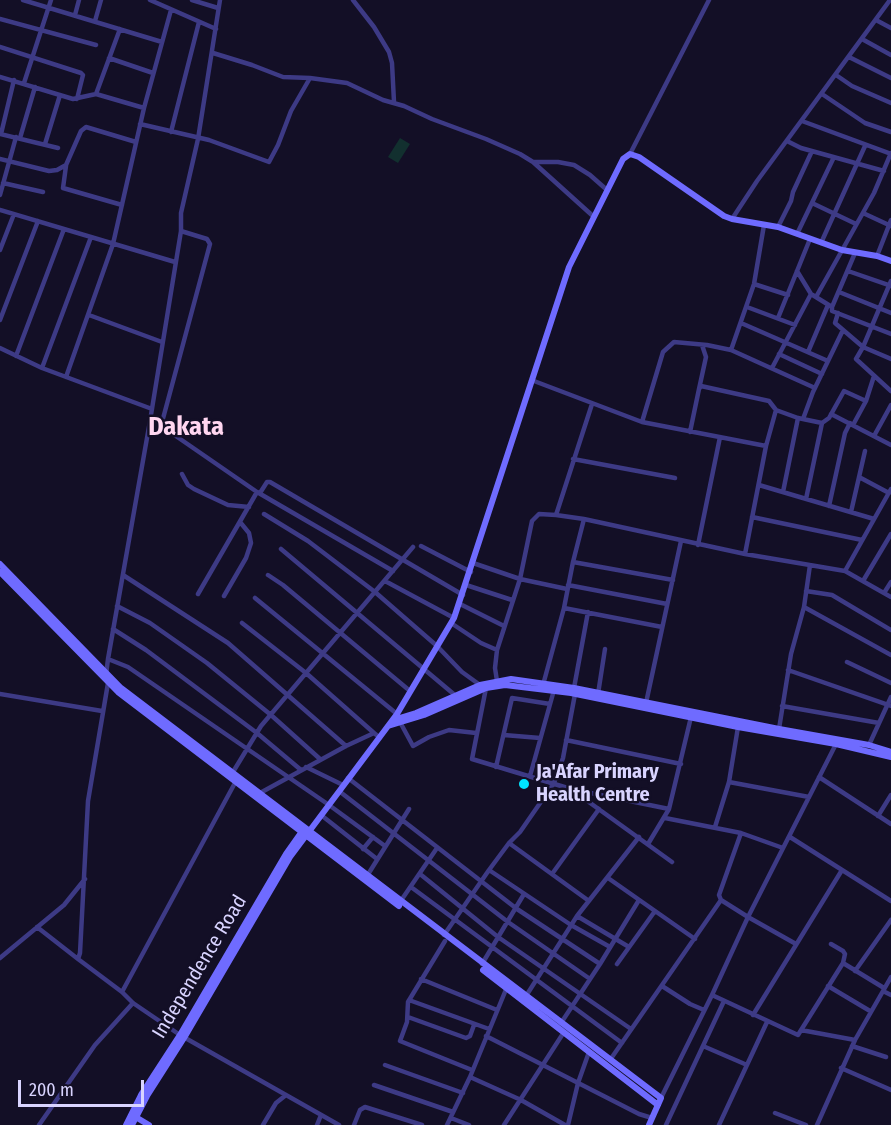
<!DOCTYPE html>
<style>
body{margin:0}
#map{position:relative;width:891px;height:1125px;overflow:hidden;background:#130f26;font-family:"Fira Sans Condensed",sans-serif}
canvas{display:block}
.scale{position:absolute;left:18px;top:1080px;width:126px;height:27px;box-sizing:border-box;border:3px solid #d9d4ff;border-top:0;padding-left:8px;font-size:18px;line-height:21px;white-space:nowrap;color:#d9d4ff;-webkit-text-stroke:4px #130f26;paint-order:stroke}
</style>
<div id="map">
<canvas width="891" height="1125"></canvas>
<div class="scale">200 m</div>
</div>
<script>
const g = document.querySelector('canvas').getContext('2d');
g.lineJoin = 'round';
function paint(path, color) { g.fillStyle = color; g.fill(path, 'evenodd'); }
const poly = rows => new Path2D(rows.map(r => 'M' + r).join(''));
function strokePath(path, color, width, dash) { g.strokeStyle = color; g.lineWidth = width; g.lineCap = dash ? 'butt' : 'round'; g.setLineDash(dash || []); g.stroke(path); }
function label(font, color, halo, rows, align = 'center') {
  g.font = font + ' "Fira Sans Condensed",sans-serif'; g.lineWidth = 5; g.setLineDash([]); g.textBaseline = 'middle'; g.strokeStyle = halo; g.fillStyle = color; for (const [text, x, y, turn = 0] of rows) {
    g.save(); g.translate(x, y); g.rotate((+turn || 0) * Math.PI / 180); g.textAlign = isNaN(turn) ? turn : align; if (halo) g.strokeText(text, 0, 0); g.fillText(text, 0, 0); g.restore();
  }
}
paint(poly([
 [400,138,410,144,398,163,388,157]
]), '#12302f');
strokePath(poly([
 [23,0,162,42],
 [150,0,216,29],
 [192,0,218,8],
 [220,0,198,139,181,213,181,231,150,421,108,659,106,675,108,683,88,801,80,953,78,959,122,992,133,1003,180,1035,339,1125],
 [353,0,374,27,389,52,392,63,394,102],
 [75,15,79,0],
 [0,19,96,45],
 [876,20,891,28],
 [95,21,101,0],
 [862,39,891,55],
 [0,47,81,73,83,75,77,99],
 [213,53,252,65,283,77,310,78,347,83,383,100,404,106,432,119,486,139,520,154,533,162,594,217],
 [849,57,891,78],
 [109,58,153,73],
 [836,75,852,86,891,103],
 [0,77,73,99,96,94,144,108],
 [24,83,51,0],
 [96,94,120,29],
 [822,94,865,123,891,132],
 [802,121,891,154],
 [140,124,209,140,269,162,278,145,291,111,310,78],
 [171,132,199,22],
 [0,134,58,148],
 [1,134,14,80],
 [20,138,35,87],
 [787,141,801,148,884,171],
 [45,144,60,95],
 [630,154,709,0],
 [0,159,49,171,57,170,66,165,81,131,86,127,136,142],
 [533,162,558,162,574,165,590,175,607,190],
 [66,166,63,188,122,205],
 [3,183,43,192],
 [0,195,16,137],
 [812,203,856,224],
 [0,210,175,262],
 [863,213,891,226],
 [732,219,757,181,890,0],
 [778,227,791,201,793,192,812,151],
 [797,234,834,157],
 [821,243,865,146],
 [0,250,14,214],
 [877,256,891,220],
 [797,271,811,294,832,307,832,311,891,334],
 [848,271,891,286],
 [891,281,863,347,856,359,891,391],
 [754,284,788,295],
 [839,292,891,313],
 [816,297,874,193,891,153],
 [747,307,795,325],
 [832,307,855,253],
 [838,313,835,323,863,347,891,359],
 [89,315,162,342],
 [778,318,810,239],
 [0,320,38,221],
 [741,323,828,361],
 [0,348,42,368,152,409],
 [731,350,754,284,764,225],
 [808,352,828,305],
 [779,354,822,374],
 [16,356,64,229],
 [42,368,91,237],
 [772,368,811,294],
 [66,377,113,244,144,108,171,10],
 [534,381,642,422,663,352,674,342,707,345,731,350,815,388],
 [699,389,706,357,702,345],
 [592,404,556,515,584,519,745,554,845,571,891,597],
 [831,414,891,445],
 [803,419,813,392,843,330],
 [150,421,157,423,257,492,393,571],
 [642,422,766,446],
 [853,425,866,401,874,376],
 [161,426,210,244,207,239,181,231],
 [690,432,699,389,701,386,769,401,776,410,798,418,822,423,829,418,844,391,866,401],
 [874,436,891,405],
 [573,459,675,478],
 [182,474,188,485,194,489,228,505,249,507],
 [859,477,889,493],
 [759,485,874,519],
 [783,492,798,418],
 [260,493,267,482,270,482,463,595],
 [806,499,822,423],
 [829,506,845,433,850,423],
 [851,512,865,451],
 [264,514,308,541,375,592,437,646,462,672,480,685],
 [752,517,862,540],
 [698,545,720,437],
 [421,546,471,572],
 [281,549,456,696],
 [745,554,766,446,776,410],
 [573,562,673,580],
 [473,563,520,579,567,589],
 [845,571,891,489],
 [123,575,228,643,346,746],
 [268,575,283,585,410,691],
 [385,581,454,618],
 [863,581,891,534],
 [466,585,512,600],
 [568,585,667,604],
 [806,591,832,595,891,630],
 [884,593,891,582],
 [198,594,257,492],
 [224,596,246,558,251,543,249,533,240,522],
 [255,598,397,714],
 [460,604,504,626],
 [117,606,150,623,207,663,271,715,320,759],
 [804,607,891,655],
 [564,608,662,627],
 [242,623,306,673,374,733],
 [451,623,481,643,497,650],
 [113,629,146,650,257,733,301,770],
 [108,659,128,667,329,805,385,846],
 [847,662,891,683],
 [788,670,891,706],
 [497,681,495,668,497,650,520,579,532,521,539,514,556,515],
 [543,685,564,608,573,562,584,519],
 [486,688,472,759,571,789,669,809],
 [574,688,588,612],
 [0,694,102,711],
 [598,694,605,649],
 [646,703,681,541],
 [782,706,879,723],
 [400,722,413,746,429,737,449,730,476,733],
 [779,729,791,654,804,607,810,565],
 [504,735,540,738],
 [566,740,681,764],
 [869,745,891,697],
 [306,767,343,785],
 [496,767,512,698,550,704],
 [233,772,261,726,413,547],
 [530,776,554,690],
 [819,777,891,824],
 [348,778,517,909,600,964],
 [729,782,809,797],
 [339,791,508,922,590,979],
 [575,792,672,862],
 [260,793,346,746,374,733,379,737],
 [321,815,377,859],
 [878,816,891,795],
 [665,818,741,833,783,848],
 [715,827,729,782,738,727],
 [741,833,719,895,721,900,748,917,796,944],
 [790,837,891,901],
 [509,843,589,901],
 [648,844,669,809,691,717],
 [363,849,373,837],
 [489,870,571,925,610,947],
 [420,874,498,937,631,1029],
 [552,874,599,809],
 [367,876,409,809],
 [608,878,695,939],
 [411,887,622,1043],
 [400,902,437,848],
 [577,916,629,947],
 [37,927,78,959],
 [444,935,489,870,509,843,520,832,554,783,563,758,575,694],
 [445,941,408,1002,407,1022,400,1041,472,1070],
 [0,958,64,905,85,879],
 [843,963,884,988],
 [482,964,524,894],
 [617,964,655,911],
 [855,971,891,920],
 [421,979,497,1010],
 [662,986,690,1004,704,1010],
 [828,986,870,1011],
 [883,991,891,995],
 [122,992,236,781],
 [712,995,798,1035,843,963,845,954,843,951,831,944],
 [526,996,577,916,639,837],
 [409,1000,489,1029],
 [753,1015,842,870],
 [408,1017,466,1038,470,1036,474,1025],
 [561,1023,600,964,639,900],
 [801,1030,855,1040],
 [486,1036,639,1114,652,1118],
 [703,1046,747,1065],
 [852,1046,886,1057],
 [610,1060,721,900],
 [385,1065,463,1093],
 [841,1068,891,1090],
 [470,1077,521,1100,565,1125],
 [374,1085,453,1112],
 [661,1098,712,995,748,917,836,744],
 [775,1113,806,1125],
 [451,1118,469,1125],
 [39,1125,95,1045,133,1003],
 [263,1125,276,1103,286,1095],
 [317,1125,321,1115],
 [354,1125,360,1110,365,1107,422,1125],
 [447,1125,470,1077,507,987],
 [504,1125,564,1032],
 [568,1125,578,1083,589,1052],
 [666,1125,724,1001],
 [719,1125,767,1022],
 [817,1125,855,1040,891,977]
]), '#3d3a85', 4.5);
strokePath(poly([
 [0,564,121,688,661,1098,649,1125],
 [0,572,118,692,399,906],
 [393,720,416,713,480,685,511,679,574,688,779,729,869,745,891,752],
 [388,726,424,715,486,688,505,685,571,693,738,727,836,744,891,757],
 [483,970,658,1105],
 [134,1116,149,1125],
 [126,1125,141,1095,180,1035,286,854,303,830],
 [132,1125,147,1096,184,1038,290,857,397,714,454,618,569,267,623,159,630,154,639,157,724,216,732,219,778,227,842,250,877,256,891,261]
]), '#6f6bff', 6);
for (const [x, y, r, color] of [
 [524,784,6,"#00e5ff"]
]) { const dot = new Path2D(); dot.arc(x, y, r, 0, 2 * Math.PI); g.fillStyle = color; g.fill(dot); strokePath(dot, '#130f26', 2); }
label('bold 20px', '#d9d4ff', '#130f26', [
 ["Ja'Afar Primary",536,772],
 ["Health Centre",536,795]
], 'left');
label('20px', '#d9d4ff', '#130f26', [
 ["Independence Road",200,967,-59]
]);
label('bold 26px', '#ffd6f0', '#130f26', [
 ["Dakata",186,428]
]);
</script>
